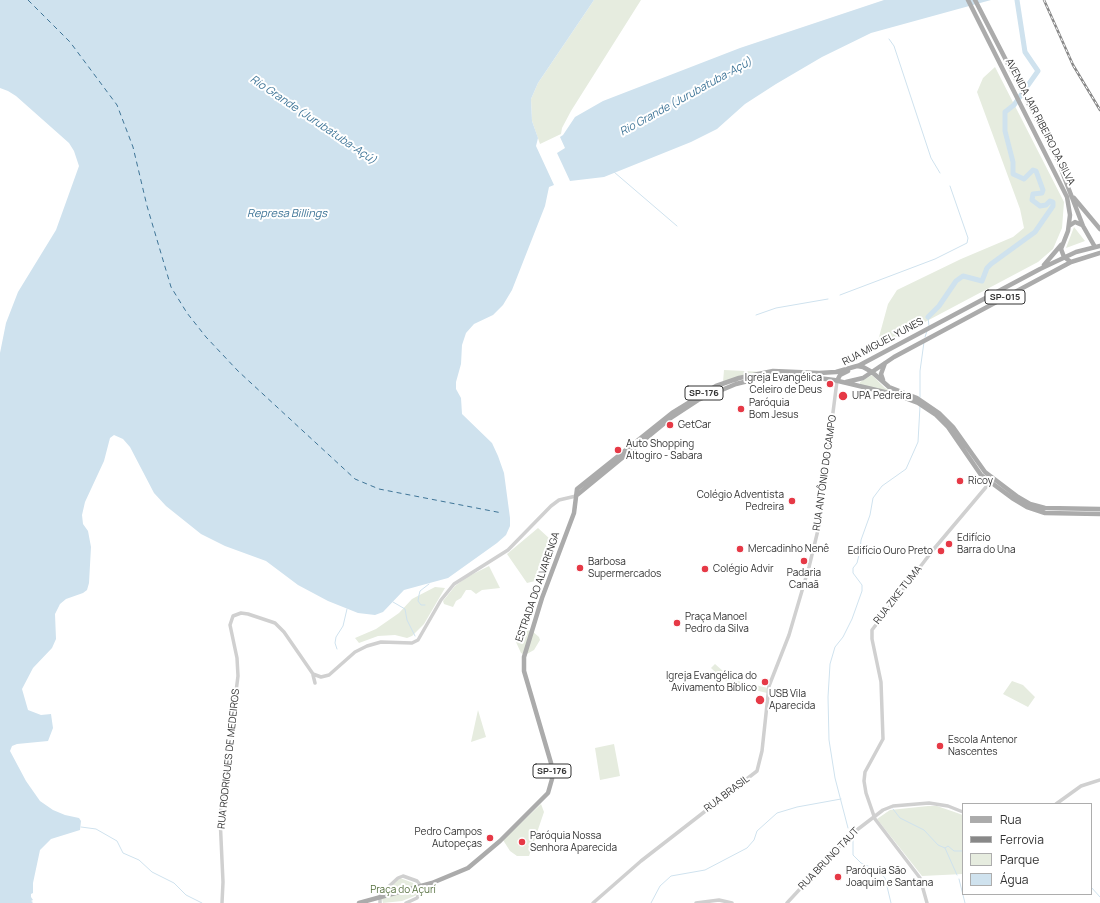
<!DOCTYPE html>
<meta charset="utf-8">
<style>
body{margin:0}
#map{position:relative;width:1100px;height:903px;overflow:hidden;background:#fff;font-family:Manrope,sans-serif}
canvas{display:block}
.legend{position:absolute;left:962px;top:803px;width:130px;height:92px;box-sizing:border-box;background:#fff;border:1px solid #adadad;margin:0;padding:5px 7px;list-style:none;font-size:12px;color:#333}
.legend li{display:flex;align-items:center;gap:8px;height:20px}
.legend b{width:20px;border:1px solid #adadad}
</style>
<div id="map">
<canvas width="1100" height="903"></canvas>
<ul class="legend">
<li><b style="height:5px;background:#ababab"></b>Rua</li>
<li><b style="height:5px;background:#888"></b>Ferrovia</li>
<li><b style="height:11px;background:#e6ecdf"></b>Parque</li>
<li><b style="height:11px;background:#cfe2ee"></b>Água</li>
</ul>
</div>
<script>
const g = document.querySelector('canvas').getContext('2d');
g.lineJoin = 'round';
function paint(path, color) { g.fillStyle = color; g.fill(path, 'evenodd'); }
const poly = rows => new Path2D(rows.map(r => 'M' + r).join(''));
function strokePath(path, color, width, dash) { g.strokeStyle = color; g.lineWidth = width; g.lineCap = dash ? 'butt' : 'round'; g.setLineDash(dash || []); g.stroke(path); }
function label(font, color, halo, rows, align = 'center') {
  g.font = font + ' Manrope,sans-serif'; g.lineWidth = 4; g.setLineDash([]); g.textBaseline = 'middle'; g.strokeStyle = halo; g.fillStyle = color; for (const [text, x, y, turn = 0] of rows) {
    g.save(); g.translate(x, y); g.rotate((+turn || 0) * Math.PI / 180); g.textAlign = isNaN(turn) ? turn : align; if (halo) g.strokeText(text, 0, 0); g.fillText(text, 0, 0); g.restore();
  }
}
paint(poly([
 [594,0,641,0,571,111,562,128,561,134,540,144,532,121,531,99,538,83],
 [995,67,1064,202,1062,228,1053,249,1038,262,876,348,888,304,897,290,961,259,1013,237,1024,228,1020,209,977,92,983,78],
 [1074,227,1085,241,1066,248],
 [724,370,766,372,723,382],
 [872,375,885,388,893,392,860,385,860,382],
 [538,528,550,539,538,569,539,580,527,583,507,554],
 [489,566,500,588,482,590,476,594,471,590,466,590,461,598,456,601,453,607,444,604,443,601,455,586,467,577],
 [435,587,445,588,424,624,412,636,407,638,395,635,378,636,359,643,355,638,376,629,399,613,412,599],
 [525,630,532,631,539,637,540,640,534,650,525,655,521,653,516,642,516,637],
 [715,664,733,680,768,688,767,693,734,685,725,681,711,668],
 [1012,681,1023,685,1035,697,1028,707,1003,694],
 [478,710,486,737,471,742],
 [614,744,620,776,600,780,595,748],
 [541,804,544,812,529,856,517,856,510,851,503,840],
 [928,806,937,806,963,815,963,874,922,876,877,819,890,810],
 [400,878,416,884,420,891,417,895,402,901,383,903,382,899,385,892]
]), '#e6ecdf');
paint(poly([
 [0,0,594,0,538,83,531,99,532,121,538,138,536,146,554,185,549,187,545,206,512,290,503,305,493,315,474,324,466,333,462,345,461,364,456,382,456,389,461,398,462,414,492,443,498,456,504,473,510,518,510,526,506,535,497,543,448,578,404,590,383,612,375,615,358,613,328,601,298,585,266,561,225,546,201,534,166,506,154,493,130,447,123,439,114,435,110,438,104,461,85,502,82,515,83,524,88,531,91,547,89,583,87,590,83,593,66,599,60,604,55,614,56,639,52,648,33,668,22,689,28,710,41,715,51,714,53,728,48,741,17,744,12,746,10,751,26,781,40,801,53,810,65,815,79,818,81,821,80,830,51,839,40,850,33,883,33,893,31,894,31,897,33,900,31,901,33,902,32,903,0,903,0,353,6,323,18,292,56,230,79,166,74,151,69,143,16,96,8,91,0,88],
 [884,0,991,0,871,33,822,57,776,84,745,104,717,129,691,142,604,177,570,181,557,153,565,148,560,137,563,135,575,117,603,101,740,48]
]), '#cfe2ee');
strokePath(poly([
 [889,39,894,46,931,158,940,173],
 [614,172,677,226],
 [840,295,935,259,967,243,968,238,950,186],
 [756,315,776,308,828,299],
 [928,317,929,326],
 [925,337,927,331],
 [920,397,920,371,924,342],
 [393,602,405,609,407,620,415,636],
 [425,605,421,605,418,601,419,595,420,591,429,584],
 [337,649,335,643,336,637,343,626,347,609],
 [893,809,900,818,924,830,938,845,945,848,948,846,954,851,963,851],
 [81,827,96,829,117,841,123,853,139,860,152,872,174,883,186,895,202,903],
 [848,828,835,778,829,740,828,697,830,664,835,647,843,637,852,619,862,591,862,585,853,573,853,568,857,563,860,551,861,540,870,515,873,498,882,486,906,469,918,442,920,406],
 [853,837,853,855,861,863,879,871,885,878,891,903],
 [945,848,957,875],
 [959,879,965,903],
 [1091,887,1100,897],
 [651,903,660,886,671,876,705,870,747,848,754,840,757,831,777,813,797,807,841,799]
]), '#cfe2ee', 1);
strokePath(poly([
 [928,317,939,306,956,281,963,276,982,281,987,268,991,264,1035,232,1053,206,1053,202,1050,201,1046,205,1040,206,1032,200,1033,194,1042,193,1043,190,1036,171,1033,170,1024,179,1013,174,1013,162,1005,131,1005,112,1014,105,1038,71,1025,52,1017,0]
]), '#cfe2ee', 5);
strokePath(poly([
 [28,0,70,42,117,105,133,147,147,206,171,287,187,313,206,337,238,371,355,479,379,489,502,513]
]), '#3f7597', 1, [5, 4]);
strokePath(poly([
 [313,675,315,683],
 [1056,804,1081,786,1100,780],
 [222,903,223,882,220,817,238,676,237,658,230,625,233,616,241,613,248,614,275,623,284,632,313,674,321,677,329,675,355,652,367,646,381,642,412,643,418,640,441,600,454,584,508,550,551,506,559,500,576,496],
 [380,903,380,896,385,890,398,878,403,876,417,881,421,886,420,892,417,898,406,903],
 [593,903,641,861,757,771,762,751,769,686,789,635,809,567,818,530,837,381],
 [696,903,719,900,732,903],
 [787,903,849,836,883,810,893,806,929,803,948,806,963,812],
 [927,903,920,878,875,819,866,793,864,781,865,772,883,739,881,682,872,639,872,630,933,550,992,480]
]), '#d0d0d0', 3.5);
strokePath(poly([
 [968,0,1067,197,1070,215,1068,231,1061,249,1064,257,1071,262],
 [975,0,1058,161,1083,226,1095,247],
 [1074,198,1100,229],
 [1069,226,1075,222,1082,225],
 [1044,265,1061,245],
 [858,366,1040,269,1076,252,1100,246],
 [883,380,881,374,885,363],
 [837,381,840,375,848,371],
 [846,382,863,378,894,357,1071,262,1100,253],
 [577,495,672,417,698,400,736,384,764,377,793,375,834,380,897,395,918,403,936,415,948,427,981,475,1012,498,1027,507,1045,513,1100,514],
 [359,903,432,883,468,868,500,841,548,793,552,779,551,763,524,671,524,657,542,598,574,513,577,489,672,413,716,386,739,378,773,371,819,373,836,372,857,366,863,367,872,372,889,387,917,398,939,413,953,427,985,472,1018,497,1030,504,1045,508,1100,509]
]), '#ababab', 4.5);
const rail = poly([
 [1044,0,1073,65,1100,110]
]);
strokePath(rail, '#888', 2.5);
strokePath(rail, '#fff', 1, [3]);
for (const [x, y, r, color] of [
 [830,384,4,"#e63946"],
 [843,396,5,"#e63946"],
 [741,409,4,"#e63946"],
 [670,425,4,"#e63946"],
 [618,450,4,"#e63946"],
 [960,481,4,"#e63946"],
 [792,501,4,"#e63946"],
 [949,544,4,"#e63946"],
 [740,549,4,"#e63946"],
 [941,551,4,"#e63946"],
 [804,561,4,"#e63946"],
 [580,568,4,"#e63946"],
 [705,569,4,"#e63946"],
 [677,623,4,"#e63946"],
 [765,682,4,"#e63946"],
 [760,700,5,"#e63946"],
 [940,746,4,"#e63946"],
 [490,838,4,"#e63946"],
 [522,842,4,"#e63946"],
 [838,877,4,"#e63946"]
]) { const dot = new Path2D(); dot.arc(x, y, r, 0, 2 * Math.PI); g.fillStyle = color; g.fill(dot); strokePath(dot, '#fff', 1.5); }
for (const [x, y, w] of [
 [1005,297,40],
 [704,393,38],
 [552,771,38]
]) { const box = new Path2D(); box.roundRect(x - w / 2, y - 7, w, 14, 3); g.fillStyle = '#fff'; g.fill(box); strokePath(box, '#333', 1); }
label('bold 9px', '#333', null, [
 ["SP-015",1005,297],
 ["SP-176",704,393],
 ["SP-176",552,771]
]);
label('10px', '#333', '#fff', [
 ["AVENIDA JAIR RIBEIRO DA SILVA",1040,122,63],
 ["RUA MIGUEL YUNES",883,342,-28],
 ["RUA ANTÔNIO DO CAMPO",825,473,-82],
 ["ESTRADA DO ALVARENGA",538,587,-71],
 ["RUA ZIKE TUMA",898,595,-52],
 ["RUA RODRIGUES DE MEDEIROS",229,759,-84],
 ["RUA BRASIL",727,794,-37],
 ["RUA BRUNO TAUT",829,859,-46]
]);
label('10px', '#333', '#fff', [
 ["Igreja Evangélica",822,378,"right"],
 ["Celeiro de Deus",822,390,"right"],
 ["UPA Pedreira",852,396],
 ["Paróquia",749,403],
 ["Bom Jesus",749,415],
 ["GetCar",678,425],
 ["Auto Shopping",626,444],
 ["Altogiro - Sabara",626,456],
 ["Ricoy",968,481],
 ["Colégio Adventista",784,495,"right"],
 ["Pedreira",784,507,"right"],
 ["Edifício",957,538],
 ["Barra do Una",957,550],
 ["Mercadinho Nenê",748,549],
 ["Edifício Ouro Preto",933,551,"right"],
 ["Barbosa",588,562],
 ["Supermercados",588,574],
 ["Colégio Advir",713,569],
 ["Padaria",804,573,"center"],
 ["Canaã",804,585,"center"],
 ["Praça Manoel",685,617],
 ["Pedro da Silva",685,629],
 ["Igreja Evangélica do",757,676,"right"],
 ["Avivamento Bíblico",757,688,"right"],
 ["USB Vila",769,694],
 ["Aparecida",769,706],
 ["Escola Antenor",948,740],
 ["Nascentes",948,752],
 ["Pedro Campos",482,832,"right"],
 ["Autopeças",482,844,"right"],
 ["Paróquia Nossa",530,836],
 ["Senhora Aparecida",530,848],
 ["Paróquia São",846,871],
 ["Joaquim e Santana",846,883]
], 'left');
label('10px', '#56703f', '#fff', [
 ["Praça do Açurí",403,890]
]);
label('italic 11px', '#3f7597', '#fff', [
 ["Rio Grande (Jurubatuba-Açú)",686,97,-29],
 ["Rio Grande (Jurubatuba-Açú)",313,120,34],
 ["Represa Billings",287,214]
]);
</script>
